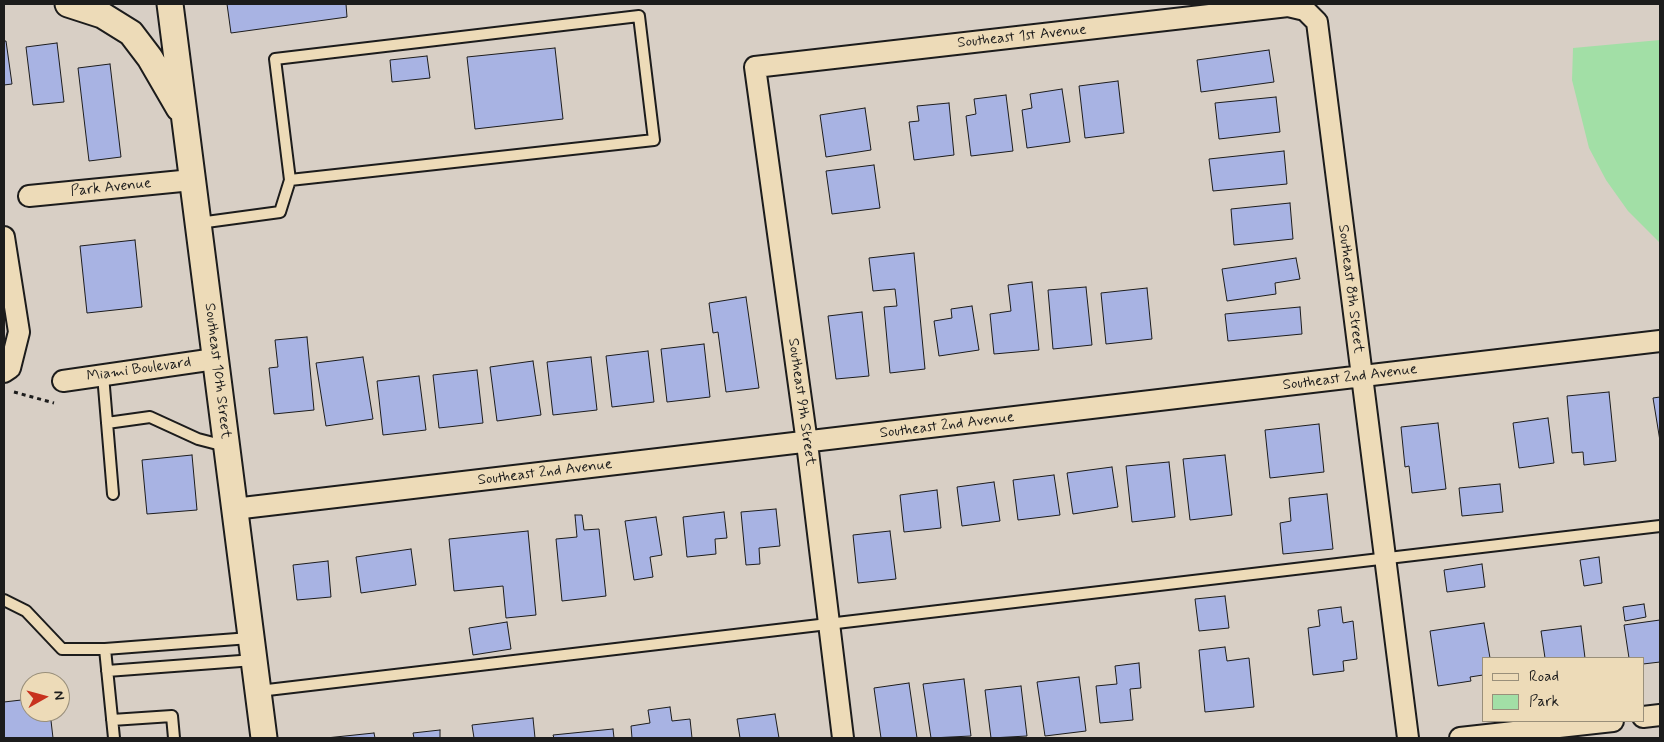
<!DOCTYPE html>
<style>
body{margin:0}
#map{position:relative;width:1664px;height:742px;overflow:hidden;background:#d8cfc5;font-family:Mynerve,sans-serif}
canvas{display:block}
.frame{position:absolute;inset:0;border:5px solid #1c1c1c;pointer-events:none}
.legend{position:absolute;left:1482px;top:657px;width:162px;height:65px;box-sizing:border-box;background:#eddbb8;border:1px solid #998f7a;margin:0;padding:6px 9px;list-style:none;font-size:15px;color:#1c1c1c}
.legend li{display:flex;align-items:center;gap:10px;height:25px}
.legend b{width:25px;border:1px solid #998f7a}
.north{position:absolute;left:20px;top:672px;width:50px;height:50px;box-sizing:border-box;background:#eddbb8;border:1px solid #998f7a;border-radius:50%;rotate:83deg;font-size:14px;font-weight:700;line-height:20px;text-align:center;color:#1c1c1c}
.north::after{content:'';display:block;margin:auto;width:18px;height:22px;background:#c8321e;clip-path:polygon(50% 0,100% 100%,50% 72%,0 100%)}
</style>
<div id="map">
<canvas width="1664" height="742"></canvas>
<div class="frame"></div>
<ul class="legend">
<li><b style="height:6px;background:#eddbb8"></b>Road</li>
<li><b style="height:14px;background:#a2dfa6"></b>Park</li>
</ul>
<div class="north">N</div>
</div>
<script>
const g = document.querySelector('canvas').getContext('2d');
g.lineJoin = 'round';
function paint(path, color) { g.fillStyle = color; g.fill(path, 'evenodd'); }
const poly = rows => new Path2D(rows.map(r => 'M' + r).join(''));
function strokePath(path, color, width, dash) { g.strokeStyle = color; g.lineWidth = width; g.lineCap = dash ? 'butt' : 'round'; g.setLineDash(dash || []); g.stroke(path); }
function label(font, color, halo, rows, align = 'center') {
  g.font = font + ' Mynerve,sans-serif'; g.lineWidth = 4; g.setLineDash([]); g.textBaseline = 'middle'; g.strokeStyle = halo; g.fillStyle = color; for (const [text, x, y, turn = 0] of rows) {
    g.save(); g.translate(x, y); g.rotate((+turn || 0) * Math.PI / 180); g.textAlign = isNaN(turn) ? turn : align; if (halo) g.strokeText(text, 0, 0); g.fillText(text, 0, 0); g.restore();
  }
}
paint(poly([
 [1660,40,1660,243,1628,211,1606,180,1589,148,1572,80,1573,48]
]), '#a2dfa6');
const building = poly([
 [227,4,346,4,347,17,231,33,227,4],
 [4,41,6,41,12,84,4,85,4,41],
 [57,43,64,102,33,105,26,47,57,43],
 [555,48,563,119,475,129,467,57,555,48],
 [1269,50,1274,82,1201,92,1197,60,1269,50],
 [427,56,430,78,392,82,390,60,427,56],
 [110,64,121,157,89,161,78,68,110,64],
 [1118,81,1124,133,1085,138,1079,86,1118,81],
 [1062,89,1070,142,1027,148,1022,110,1032,108,1030,94,1062,89],
 [1006,95,1013,151,971,156,966,116,976,114,974,99,1006,95],
 [1276,97,1280,132,1219,139,1215,103,1276,97],
 [949,103,954,155,914,160,909,122,919,121,917,106,949,103],
 [865,108,871,150,826,157,820,115,865,108],
 [1284,151,1287,184,1213,191,1209,159,1284,151],
 [874,165,880,208,832,214,826,171,874,165],
 [1290,203,1293,239,1234,245,1231,209,1290,203],
 [135,240,142,307,87,313,80,246,135,240],
 [914,253,925,369,890,373,884,307,897,306,895,289,873,291,869,258,914,253],
 [1296,258,1300,279,1275,283,1276,294,1227,301,1222,269,1296,258],
 [1032,282,1039,350,994,354,990,314,1011,311,1008,285,1032,282],
 [1086,287,1092,345,1053,349,1048,290,1086,287],
 [1147,288,1152,339,1106,344,1101,293,1147,288],
 [746,297,759,388,726,392,718,332,713,333,709,303,746,297],
 [972,306,979,350,939,356,934,321,952,318,951,309,972,306],
 [1300,307,1302,334,1228,341,1225,314,1300,307],
 [862,312,869,376,836,379,828,316,862,312],
 [307,337,314,410,274,414,269,368,278,367,275,340,307,337],
 [704,344,710,397,667,402,661,349,704,344],
 [648,351,654,402,612,407,606,356,648,351],
 [363,357,373,419,326,426,316,363,363,357],
 [591,357,597,410,553,415,547,362,591,357],
 [533,361,541,415,497,421,490,367,533,361],
 [477,370,483,423,439,428,433,375,477,370],
 [419,376,426,430,383,435,377,381,419,376],
 [1609,392,1616,461,1584,465,1583,452,1572,453,1567,396,1609,392],
 [1660,397,1660,441,1653,398,1660,397],
 [1548,418,1554,463,1519,468,1513,423,1548,418],
 [1438,423,1446,489,1412,493,1409,466,1405,467,1401,427,1438,423],
 [1319,424,1324,472,1270,478,1265,430,1319,424],
 [192,455,197,510,147,514,142,460,192,455],
 [1225,455,1232,515,1190,520,1183,459,1225,455],
 [1169,462,1175,517,1132,522,1126,466,1169,462],
 [1112,467,1118,507,1073,514,1067,473,1112,467],
 [1054,475,1060,515,1018,520,1013,480,1054,475],
 [994,482,1000,521,962,526,957,487,994,482],
 [1500,484,1503,512,1462,516,1459,488,1500,484],
 [937,490,941,528,904,532,900,495,937,490],
 [1327,494,1333,549,1283,554,1280,523,1291,521,1289,498,1327,494],
 [776,509,780,546,759,548,760,564,746,565,741,512,776,509],
 [724,512,727,538,715,539,716,554,687,557,683,517,724,512],
 [575,515,582,515,584,530,599,529,606,596,562,601,556,539,577,537,575,515],
 [656,517,662,555,650,557,653,577,634,580,625,521,656,517],
 [528,531,536,615,506,618,503,586,454,591,449,539,528,531],
 [890,531,896,579,858,583,853,535,890,531],
 [411,549,416,585,361,593,356,557,411,549],
 [1599,557,1602,583,1584,586,1580,560,1599,557],
 [328,561,331,597,297,600,293,565,328,561],
 [1482,564,1485,587,1447,592,1444,570,1482,564],
 [1225,596,1229,628,1199,631,1195,599,1225,596],
 [1644,604,1646,617,1625,621,1623,607,1644,604],
 [1341,607,1343,623,1353,621,1357,659,1343,661,1344,671,1313,675,1308,628,1320,626,1318,610,1341,607],
 [1660,620,1660,662,1643,664,1643,658,1629,658,1624,625,1660,620],
 [507,622,511,649,473,655,469,628,507,622],
 [1484,623,1490,658,1483,658,1483,675,1470,677,1471,681,1438,686,1430,631,1484,623],
 [1581,626,1585,658,1545,658,1541,631,1581,626],
 [1225,647,1227,661,1249,658,1254,707,1205,712,1199,650,1225,647],
 [1139,663,1141,688,1130,689,1133,720,1100,723,1096,686,1117,684,1115,666,1139,663],
 [1079,677,1086,731,1045,736,1037,682,1079,677],
 [964,679,971,736,931,738,923,684,964,679],
 [909,683,917,738,881,738,874,688,909,683],
 [1021,686,1027,736,991,738,985,690,1021,686],
 [30,699,30,712,50,712,53,738,4,738,4,702,30,699],
 [670,707,672,721,690,719,692,738,632,738,631,726,650,723,648,710,670,707],
 [775,714,779,738,740,738,737,719,775,714],
 [533,718,535,738,474,738,472,725,533,718],
 [613,729,614,738,554,738,553,735,613,729],
 [440,730,440,738,414,738,413,733,440,730],
 [374,733,375,738,326,738,374,733]
]);
paint(building, '#a8b3e3');
strokePath(building, '#1c1c1c', 1);
const service = poly([
 [199,223,280,212,290,180,654,140,639,16,275,59,290,180],
 [103,375,113,494],
 [107,423,150,417,198,439,225,446],
 [4,600,26,611,62,649,105,649,250,638],
 [105,649,114,738],
 [107,671,254,660],
 [259,691,1660,526],
 [112,720,172,716,174,738]
]);
const minor = poly([
 [29,196,192,180],
 [4,237,19,332,10,368,4,372],
 [63,381,215,359],
 [234,509,1660,341],
 [1643,717,1660,715],
 [843,738,807,443,755,67,1288,6,1305,10,1317,22,1408,738],
 [1460,738,1613,721]
]);
const tertiary = poly([
 [68,4,102,15,131,33,150,58,179,108],
 [170,4,264,738]
]);
strokePath(service, '#1c1c1c', 14);
strokePath(minor, '#1c1c1c', 24);
strokePath(tertiary, '#1c1c1c', 29);
strokePath(poly([
 [14,392,54,403]
]), '#1c1c1c', 3, [4, 4]);
strokePath(service, '#eddbb8', 10);
strokePath(minor, '#eddbb8', 20);
strokePath(tertiary, '#eddbb8', 25);
label('15px', '#1c1c1c', '#eddbb8', [
 ["Southeast 1st Avenue",1022,37,-6],
 ["Park Avenue",111,188,-6],
 ["Southeast 8th Street",1350,289,83],
 ["Miami Boulevard",139,370,-8],
 ["Southeast 10th Street",217,371,83],
 ["Southeast 2nd Avenue",1350,378,-7],
 ["Southeast 9th Street",801,402,82],
 ["Southeast 2nd Avenue",947,426,-7],
 ["Southeast 2nd Avenue",545,473,-7]
]);
</script>
